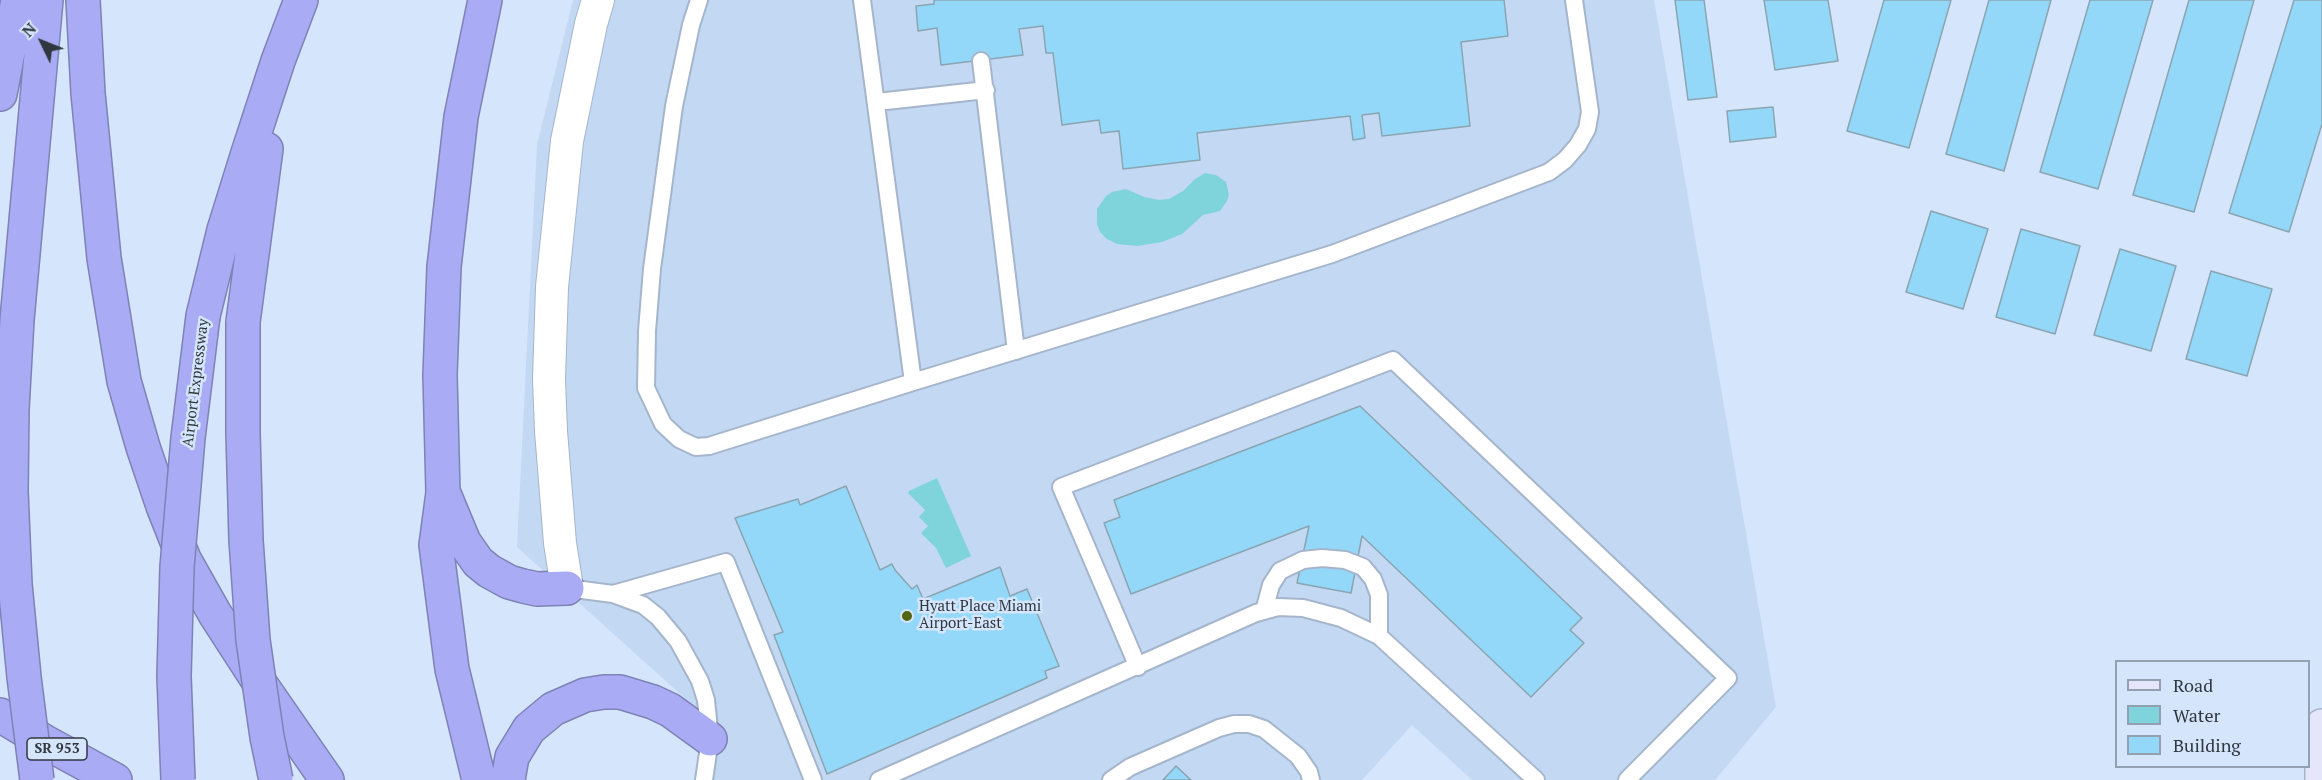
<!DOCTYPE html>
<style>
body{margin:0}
#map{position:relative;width:2322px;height:780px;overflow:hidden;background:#d5e6fc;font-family:"PT Serif",serif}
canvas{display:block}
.legend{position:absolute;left:2115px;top:660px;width:195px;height:108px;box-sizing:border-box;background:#d5e6fc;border:2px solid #93a0b0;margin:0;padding:8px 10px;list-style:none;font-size:18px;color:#30373f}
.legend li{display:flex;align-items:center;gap:12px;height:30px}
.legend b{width:30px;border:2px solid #93a0b0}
.north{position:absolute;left:12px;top:12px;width:60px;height:60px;-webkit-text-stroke:4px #d5e6fc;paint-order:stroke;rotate:313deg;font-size:16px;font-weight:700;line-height:24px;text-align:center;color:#30373f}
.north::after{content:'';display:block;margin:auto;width:21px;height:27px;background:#30373f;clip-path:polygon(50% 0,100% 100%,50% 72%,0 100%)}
</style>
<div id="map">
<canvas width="2322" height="780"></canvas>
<ul class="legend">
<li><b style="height:8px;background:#e5e6fc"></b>Road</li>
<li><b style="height:16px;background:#7fd4db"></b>Water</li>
<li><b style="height:16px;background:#93d8f9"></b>Building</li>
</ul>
<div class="north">N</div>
</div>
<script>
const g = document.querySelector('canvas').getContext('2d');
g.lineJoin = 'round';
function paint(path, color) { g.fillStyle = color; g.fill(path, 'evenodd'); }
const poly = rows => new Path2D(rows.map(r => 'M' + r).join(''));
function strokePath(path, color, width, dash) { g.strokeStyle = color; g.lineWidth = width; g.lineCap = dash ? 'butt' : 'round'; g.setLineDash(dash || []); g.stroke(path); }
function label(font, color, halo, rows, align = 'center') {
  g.font = font + ' "PT Serif",serif'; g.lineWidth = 5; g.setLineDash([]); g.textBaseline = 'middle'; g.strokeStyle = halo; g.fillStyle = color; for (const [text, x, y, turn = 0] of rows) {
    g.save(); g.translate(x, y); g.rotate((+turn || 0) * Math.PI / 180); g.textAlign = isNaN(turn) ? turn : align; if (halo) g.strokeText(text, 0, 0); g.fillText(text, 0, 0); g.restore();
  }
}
paint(poly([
 [573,0,1654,0,1776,707,1715,780,1472,780,1412,725,1362,780,699,780,719,729,517,547,537,145]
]), '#c3d8f3');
paint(poly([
 [1205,173,1216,175,1226,182,1229,195,1227,201,1220,211,1203,215,1182,234,1162,242,1137,246,1117,244,1107,239,1100,232,1097,224,1097,209,1106,196,1112,192,1126,189,1144,197,1159,200,1169,199,1183,191,1195,179],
 [937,478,971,556,946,568,936,548,921,533,928,526,919,517,925,510,908,493,909,491]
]), '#7fd4db');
const building = poly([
 [934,0,1504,0,1508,36,1461,42,1470,126,1382,136,1379,113,1362,115,1365,138,1353,140,1350,116,1197,133,1200,160,1123,169,1119,131,1101,133,1099,120,1062,125,1053,53,1046,53,1043,26,1019,29,1023,55,941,65,937,28,918,31,916,6,934,4,934,0],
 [1675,0,1704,0,1717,97,1688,100,1675,0],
 [1764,0,1828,0,1838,61,1775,70,1764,0],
 [1884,0,1951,0,1909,148,1847,131,1884,0],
 [1989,0,2051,0,2004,171,1946,154,1989,0],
 [2090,0,2153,0,2098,189,2040,172,2090,0],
 [2189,0,2254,0,2194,212,2133,195,2189,0],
 [2294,0,2322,0,2322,124,2289,232,2229,213,2294,0],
 [1773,107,1776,137,1730,142,1727,111,1773,107],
 [1931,211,1988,229,1963,309,1906,292,1931,211],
 [2021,229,2080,246,2055,334,1996,317,2021,229],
 [2120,249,2176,266,2151,351,2094,335,2120,249],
 [2211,271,2272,289,2247,376,2186,359,2211,271],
 [1360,406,1582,618,1570,630,1584,643,1531,697,1362,536,1351,593,1297,583,1309,526,1131,594,1104,523,1120,517,1114,500,1360,406],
 [846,486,880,570,892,564,895,570,912,589,917,585,923,599,1000,567,1010,596,1027,589,1059,666,1045,671,1047,678,827,774,774,635,783,632,735,518,798,499,800,505,846,486],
 [1176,766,1191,780,1163,780,1176,766]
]);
paint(building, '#93d8f9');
strokePath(building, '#8aa5b1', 1.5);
const lane = poly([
 [699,0,691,25,674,106,652,269,647,331,646,388,663,424,679,439,696,447,709,446,913,382],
 [862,0,913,382,1332,254,1549,172,1565,160,1578,145,1587,129,1590,112,1574,0],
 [981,61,1016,351],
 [877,102,986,90],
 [567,588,613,594,643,605,658,617,678,641,700,681,706,700,710,739,704,780],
 [613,594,726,562,813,780],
 [1264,611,1271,585,1280,571,1303,560,1322,558,1345,560,1363,567,1373,579,1379,595,1379,636],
 [1138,667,1061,487,1393,360,1728,678,1627,780],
 [879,780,1256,613,1278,607,1303,608,1341,618,1379,636,1536,780],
 [1111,780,1130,767,1219,728,1234,724,1249,724,1264,729,1298,756,1309,772,1311,780]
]);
const street = poly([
 [567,588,560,543,551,431,549,379,552,287,567,141,591,24,598,0]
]);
const secondary = poly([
 [2322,780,2322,726]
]);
const highway = poly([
 [83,0,88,93,104,258,124,381,143,447,163,506,184,559,215,614,259,682,327,780],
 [0,94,18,0],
 [203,316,224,230,248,153,278,61,301,0],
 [243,322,266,149],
 [444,494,464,542,478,562,489,571,509,582,523,586,537,589,567,588],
 [15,584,11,491,12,409,17,320,46,0],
 [0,715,45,742,115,780],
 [479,780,452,669,436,545,443,493,440,375,444,267,461,117,485,0],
 [508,780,512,757,529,729,553,709,585,695,604,692,620,692,653,702,670,710,710,739]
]);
strokePath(lane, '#a5b5cb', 20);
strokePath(street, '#a5b5cb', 34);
strokePath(secondary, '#a5b5cb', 36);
strokePath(highway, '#7f82b5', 36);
strokePath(lane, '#fff', 16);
strokePath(street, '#fff', 32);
strokePath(secondary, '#e5e6fc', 33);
strokePath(highway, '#a9abf4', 33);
const highwayBridge = poly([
 [243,322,243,433,246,540,253,640,267,737,276,780],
 [15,584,24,677,37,780],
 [178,780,174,676,177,567,188,438,203,316]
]);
strokePath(highwayBridge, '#7f82b5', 36, []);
strokePath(highwayBridge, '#a9abf4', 33);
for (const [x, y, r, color] of [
 [907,616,6,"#52650f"]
]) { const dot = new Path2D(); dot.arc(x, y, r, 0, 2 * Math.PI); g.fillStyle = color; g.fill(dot); strokePath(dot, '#d5e6fc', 2); }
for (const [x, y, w] of [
 [57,749,60]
]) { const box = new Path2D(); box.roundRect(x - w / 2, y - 11, w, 22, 4.5); g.fillStyle = '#d5e6fc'; g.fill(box); strokePath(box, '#30373f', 1.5); }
label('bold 14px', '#30373f', null, [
 ["SR 953",57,749]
]);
label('15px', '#30373f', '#d5e6fc', [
 ["Airport Expressway",196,383,-83]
]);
label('15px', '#30373f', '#d5e6fc', [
 ["Hyatt Place Miami",919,607],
 ["Airport-East",919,624]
], 'left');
</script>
